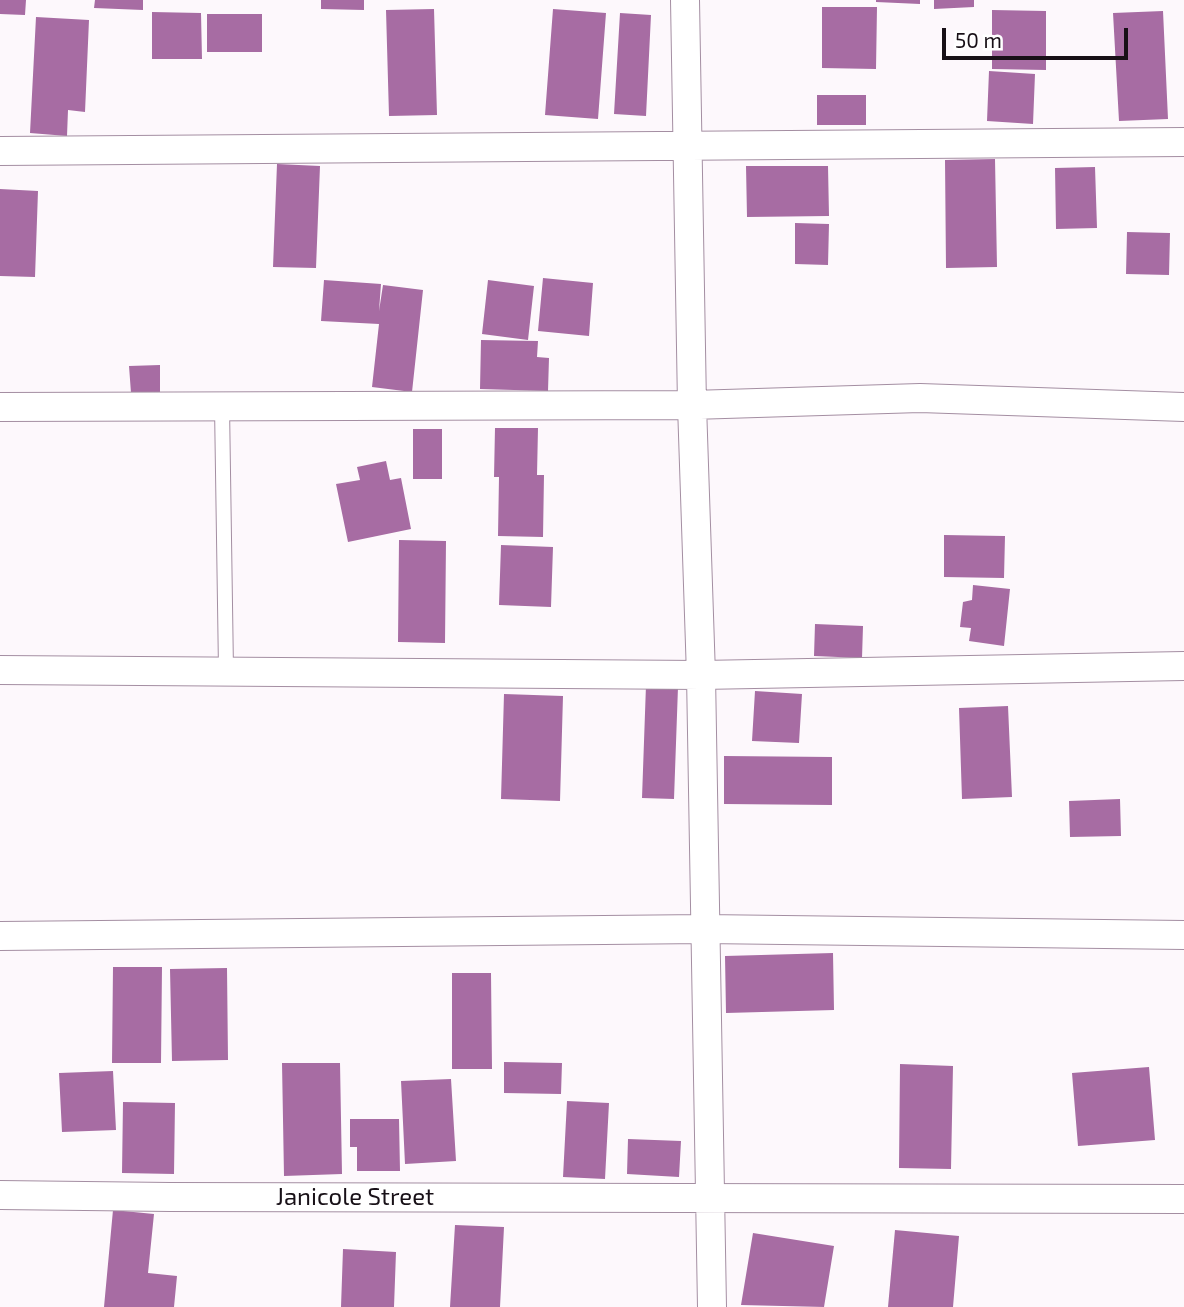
<!DOCTYPE html>
<style>
body{margin:0}
#map{position:relative;width:1184px;height:1307px;overflow:hidden;background:#fdf8fc;font-family:"Exo 2",sans-serif}
canvas{display:block}
.scale{position:absolute;left:942px;top:28px;width:186px;height:32px;box-sizing:border-box;border:4px solid #181017;border-top:0;padding-left:9px;font-size:21px;line-height:24px;white-space:nowrap;color:#181017;-webkit-text-stroke:5px #fff;paint-order:stroke}
</style>
<div id="map">
<canvas width="1184" height="1307"></canvas>
<div class="scale">50 m</div>
</div>
<script>
const g = document.querySelector('canvas').getContext('2d');
g.lineJoin = 'round';
function paint(path, color) { g.fillStyle = color; g.fill(path, 'evenodd'); }
const poly = rows => new Path2D(rows.map(r => 'M' + r).join(''));
function strokePath(path, color, width, dash) { g.strokeStyle = color; g.lineWidth = width; g.lineCap = dash ? 'butt' : 'round'; g.setLineDash(dash || []); g.stroke(path); }
function label(font, color, halo, rows, align = 'center') {
  g.font = font + ' "Exo 2",sans-serif'; g.lineWidth = 7; g.setLineDash([]); g.textBaseline = 'middle'; g.strokeStyle = halo; g.fillStyle = color; for (const [text, x, y, turn = 0] of rows) {
    g.save(); g.translate(x, y); g.rotate((+turn || 0) * Math.PI / 180); g.textAlign = isNaN(turn) ? turn : align; if (halo) g.strokeText(text, 0, 0); g.fillText(text, 0, 0); g.restore();
  }
}
paint(poly([
 [0,0,26,0,25,15,0,14],
 [95,0,143,0,143,10,94,8],
 [321,0,364,0,364,10,321,9],
 [876,0,920,0,920,4,876,2],
 [934,0,974,0,974,7,934,9],
 [822,7,877,7,876,69,822,68],
 [434,9,437,115,389,116,386,10],
 [553,9,606,13,598,119,545,115],
 [992,10,1046,11,1046,70,992,69],
 [1163,11,1168,119,1119,121,1113,13],
 [152,12,201,13,202,59,152,59],
 [620,13,651,15,646,116,614,114],
 [207,14,262,14,262,52,207,52],
 [36,17,89,20,85,112,68,110,67,136,30,133],
 [989,71,1035,74,1033,124,987,121],
 [817,95,866,95,866,125,817,125],
 [995,159,997,267,946,268,945,160],
 [277,164,320,166,316,268,273,267],
 [746,166,828,166,829,216,747,217],
 [1095,167,1097,228,1056,229,1055,168],
 [0,189,38,191,35,277,0,276],
 [795,223,829,224,828,265,795,264],
 [1127,232,1170,233,1169,275,1126,274],
 [543,278,593,283,589,336,538,331],
 [324,280,381,284,379,311,383,285,423,290,412,392,372,387,379,324,321,321],
 [488,280,534,286,528,340,482,334],
 [481,340,538,341,537,357,549,358,548,391,480,389],
 [160,365,160,393,131,393,129,366],
 [495,428,538,428,537,475,544,475,543,537,498,536,499,477,494,477],
 [413,429,442,429,442,479,413,479],
 [386,461,390,480,401,478,411,529,348,542,336,484,360,480,357,467],
 [944,535,1005,536,1004,578,944,577],
 [399,540,446,541,445,643,398,642],
 [501,545,553,547,551,607,499,605],
 [973,585,1010,589,1004,646,969,641,971,628,960,627,963,602,972,600],
 [815,624,863,626,862,658,814,656],
 [646,685,678,687,674,799,642,798],
 [755,691,802,694,799,743,752,741],
 [504,694,563,696,560,801,501,799],
 [1008,706,1012,797,962,799,959,708],
 [724,756,832,757,832,805,724,804],
 [1120,799,1121,836,1070,837,1069,801],
 [833,953,834,1010,726,1013,725,956],
 [113,967,162,967,161,1063,112,1063],
 [227,968,228,1060,172,1061,170,969],
 [452,973,491,973,492,1069,452,1069],
 [504,1062,562,1063,561,1094,504,1093],
 [282,1063,340,1063,342,1174,284,1176],
 [900,1064,953,1066,951,1169,899,1168],
 [1149,1067,1155,1140,1078,1146,1072,1073],
 [113,1071,116,1130,62,1132,59,1073],
 [451,1079,456,1161,405,1164,401,1081],
 [567,1101,609,1103,605,1179,563,1177],
 [123,1102,175,1103,174,1174,122,1173],
 [350,1119,399,1119,400,1171,357,1171,357,1147,350,1147],
 [628,1139,681,1141,679,1177,627,1174],
 [113,1210,154,1214,148,1273,177,1276,174,1307,104,1307],
 [455,1225,504,1227,500,1307,450,1307],
 [895,1230,959,1236,953,1307,888,1307],
 [753,1233,834,1246,824,1307,741,1305],
 [343,1249,396,1252,394,1307,341,1307]
]), '#a76ca3');
const service = poly([
 [222,406,226,670]
]);
const minor = poly([
 [685,0,692,405,701,675,712,1307],
 [0,151,1184,142],
 [0,407,692,405,920,398,1184,407],
 [0,670,701,675,1184,666],
 [0,936,704,929,1184,935],
 [0,1195,170,1197,1184,1199]
]);
strokePath(service, '#a48ea2', 16);
strokePath(minor, '#a48ea2', 30);
strokePath(service, '#fff', 14);
strokePath(minor, '#fff', 28);
label('24px', '#181017', '#fff', [
 ["Janicole Street",355,1197]
]);
</script>
